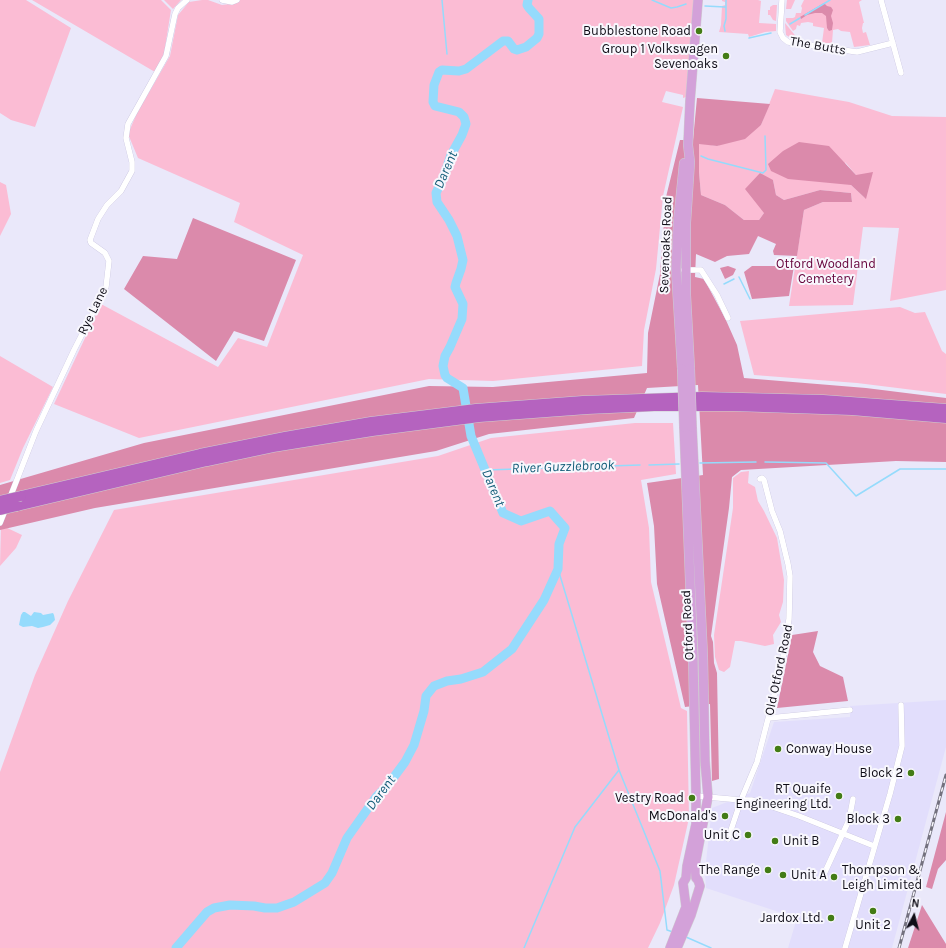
<!DOCTYPE html>
<style>
body{margin:0}
#map{position:relative;width:946px;height:948px;overflow:hidden;background:#eae8fa;font-family:Karla,sans-serif}
canvas{display:block}
.north{position:absolute;left:894px;top:896px;width:40px;height:40px;-webkit-text-stroke:3px #f8f7fd;paint-order:stroke;rotate:7deg;font-size:11px;font-weight:700;line-height:16px;text-align:center;color:#0e0c16}
.north::after{content:'';display:block;margin:auto;width:14px;height:18px;background:#0e0c16;clip-path:polygon(50% 0,100% 100%,50% 72%,0 100%)}
</style>
<div id="map">
<canvas width="946" height="948"></canvas>
<div class="north">N</div>
</div>
<script>
const g = document.querySelector('canvas').getContext('2d');
g.lineJoin = 'round';
function paint(path, color) { g.fillStyle = color; g.fill(path, 'evenodd'); }
const poly = rows => new Path2D(rows.map(r => 'M' + r).join(''));
function strokePath(path, color, width, dash) { g.strokeStyle = color; g.lineWidth = width; g.lineCap = dash ? 'butt' : 'round'; g.setLineDash(dash || []); g.stroke(path); }
function label(font, color, halo, rows, align = 'center') {
  g.font = font + ' Karla,sans-serif'; g.lineWidth = 4; g.setLineDash([]); g.textBaseline = 'middle'; g.strokeStyle = halo; g.fillStyle = color; for (const [text, x, y, turn = 0] of rows) {
    g.save(); g.translate(x, y); g.rotate((+turn || 0) * Math.PI / 180); g.textAlign = isNaN(turn) ? turn : align; if (halo) g.strokeText(text, 0, 0); g.fillText(text, 0, 0); g.restore();
  }
}
paint(poly([
 [946,700,946,747,892,948,788,948,797,918,706,888,705,871,712,808,750,793,774,722,850,717,850,706]
]), '#e2defc');
paint(poly([
 [0,0,26,0,71,28,35,127,11,120,0,113],
 [32,0,161,0,171,10,164,54,155,72],
 [164,0,181,0,173,9],
 [202,0,208,0,222,5,237,3,240,0,695,0,686,97,683,98,683,95,666,91,662,102,683,107,663,196,656,269,644,330,642,366,493,381,429,379,139,438,54,404,101,304,218,367,238,338,267,347,303,255,234,222,240,203,138,158,128,134,137,113,170,56,178,15,189,2],
 [722,0,758,0,761,1,759,23,776,24,776,31,765,32,749,37,748,34,719,32,721,25,722,6,725,5,725,2,722,1],
 [787,0,795,0,791,9,786,9],
 [804,0,862,0,859,2,864,23,863,23,862,28,863,33,866,32,870,45,854,47,850,32,841,31,838,29,833,30,832,43,822,43,824,28,813,26,813,23,808,22,801,23,800,26,797,25,796,29,793,31,786,21,786,18,793,18,795,17,796,13,801,13,802,8,801,6],
 [773,5,777,5,776,21,773,20,770,15,768,15,768,10,770,10,770,7],
 [785,23,798,39,791,38,786,35],
 [775,89,849,102,892,116,946,117,946,290,890,301,899,228,863,227,853,305,789,306,804,210,823,202,852,202,851,193,820,190,784,200,776,195,773,180,764,213,759,220,744,220,725,205,701,195,699,172,699,143,717,146,761,125],
 [845,162,856,175,865,198,851,185],
 [0,182,6,185,11,214,0,236],
 [900,307,915,313,925,312,942,351,946,354,946,394,857,383,754,375,740,321],
 [0,356,53,387,23,448,10,480,0,483],
 [635,423,673,423,676,474,641,480,649,528,651,582,681,708,687,711,689,818,674,885,660,923,648,948,0,948,0,772,35,675,68,601,114,510,438,456,491,438],
 [749,471,748,483,755,487,758,501,764,511,777,538,784,580,783,602,779,615,781,622,773,635,774,644,765,646,741,641,735,641,730,667,724,672,719,670,715,657,714,635,733,508,733,478,741,472],
 [1,525,22,535,16,548,0,566]
]), '#fbbcd4');
paint(poly([
 [824,3,827,6,831,7,833,10,831,16,833,23,832,30,829,31,827,28,826,16,822,13,815,13,807,15,801,19,800,17],
 [697,98,770,104,761,125,745,139,717,146,699,144,699,172,701,195,725,205,744,220,759,220,764,213,745,189,760,173,773,180,776,195,784,200,820,190,851,193,852,202,823,202,804,210,797,256,774,255,773,251,776,244,758,236,749,254,727,256,715,262,696,254,695,277,704,279,725,318,737,345,744,378,866,388,946,398,946,462,896,461,741,470,732,477,729,508,711,636,713,642,714,663,717,673,719,779,712,781,710,704,685,707,657,584,654,526,647,483,703,475,698,385,647,388,634,418,489,434,436,451,95,508,0,530,0,485,144,443,429,386,493,387,647,373,648,333,660,274,666,197,680,140,693,140],
 [799,142,829,146,856,175,873,172,866,199,851,185,788,179,771,171,768,164,783,151],
 [193,218,296,260,264,341,234,331,216,361,124,289,143,256,177,259],
 [728,266,736,269,733,275,725,279,720,268],
 [752,266,794,266,789,296,752,299,744,272],
 [818,631,813,652,820,666,843,677,848,701,777,708,792,635],
 [946,812,946,860,938,869,932,889,926,887],
 [922,905,946,944,946,948,908,948]
]), '#db8aab');
paint(poly([
 [23,612,25,612,31,616,34,612,41,613,43,615,53,613,54,615,55,620,50,625,43,627,38,628,32,626,23,627,19,625,21,615]
]), '#95dbfc');
strokePath(poly([
 [442,0,447,54],
 [652,0,671,8,677,7,686,4],
 [705,6,725,7],
 [805,15,830,0],
 [790,24,800,18],
 [725,31,724,26,726,19,726,0],
 [749,38,771,33],
 [701,156,708,159,763,173,766,170,765,136],
 [739,277,750,299],
 [724,284,734,279],
 [765,462,826,463,856,496,900,469,946,469],
 [700,463,756,462],
 [649,465,679,464],
 [486,470,640,465],
 [619,770,660,871,667,930,673,932],
 [686,937,711,948],
 [524,948,575,827,619,770,558,569]
]), '#95dbfc', 1.5);
strokePath(poly([
 [176,948,207,912,214,908,230,905,254,906,265,908,277,908,294,902,325,883,332,873,347,838,376,797,388,785,405,762,414,745,424,711,426,696,434,686,447,681,461,679,483,672,512,649,544,600,558,569,559,544,565,528,550,511,521,521,503,513,471,436,463,388,447,378,445,375,443,366,445,356,450,347,462,319,463,304,455,287,456,283,461,269,463,260,457,236,449,220,437,202,436,193,444,176,451,155,462,135,466,124,464,117,459,112,435,106,433,102,434,85,439,72,442,70,459,71,466,69,503,41,508,41,514,49,517,50,526,47,537,38,539,34,539,19,529,8,527,5,528,0]
]), '#95dbfc', 9);
const minor = poly([
 [222,0,232,2,237,0],
 [782,0,780,32,783,38,788,42,857,52,893,43],
 [881,0,901,73],
 [684,270,701,270,717,295,728,318],
 [9,500,36,431,74,350,106,287,109,261,105,253,91,243,90,240,98,219,107,205,121,191,132,171,132,162,126,138,128,124,166,56,175,14,178,8,187,0],
 [0,523,6,508],
 [769,718,850,710],
 [696,796,741,800,752,800,799,816,874,846],
 [728,839,741,800,757,762,782,664,789,619,790,576,788,564,780,531,772,511,764,480,762,478,760,479],
 [825,872,849,820,853,799],
 [845,948,890,794,902,746,901,705]
]);
const primary = poly([
 [682,369,676,269,678,223,684,163],
 [690,369,686,295,686,223,690,162,688,145,690,102,698,0],
 [670,948,686,907,683,883,686,878,687,866,696,824,696,796,693,657,684,427],
 [677,948,691,915,700,886,698,880,696,878,695,865,708,797,705,761,703,656,692,427]
]);
const motorway = poly([
 [21,496,200,454,285,437,371,422,476,409,583,401,702,397,823,400,946,409],
 [17,506,207,461,273,447,372,431,479,417,587,409,654,406,734,406,852,410,946,418]
]);
strokePath(minor, '#c2bddb', 6);
strokePath(primary, '#cfced0', 10);
strokePath(motorway, '#cfced0', 11);
strokePath(minor, '#fff', 5.5);
strokePath(primary, '#d3a1d9', 9);
strokePath(motorway, '#b563bf', 10);
const rail = poly([
 [899,948,946,775]
]);
strokePath(rail, '#73717e', 3);
strokePath(rail, '#f8f7fd', 1.5, [4.5]);
const primaryBridge = poly([
 [682,369,684,427],
 [690,369,692,427]
]);
const motorwayBridge = poly([
 [0,501,21,496],
 [0,510,17,506]
]);
strokePath(primaryBridge, '#cfced0', 10, []);
strokePath(motorwayBridge, '#cfced0', 11, []);
strokePath(primaryBridge, '#d3a1d9', 9);
strokePath(motorwayBridge, '#b563bf', 10);
for (const [x, y, r, color] of [
 [699,31,4,"#437c15"],
 [726,56,4,"#437c15"],
 [778,749,4,"#437c15"],
 [911,773,4,"#437c15"],
 [839,796,4,"#437c15"],
 [692,798,4,"#437c15"],
 [725,816,4,"#437c15"],
 [898,819,4,"#437c15"],
 [748,835,4,"#437c15"],
 [775,841,4,"#437c15"],
 [768,870,4,"#437c15"],
 [783,875,4,"#437c15"],
 [834,877,4,"#437c15"],
 [873,911,4,"#437c15"],
 [831,918,4,"#437c15"]
]) { const dot = new Path2D(); dot.arc(x, y, r, 0, 2 * Math.PI); g.fillStyle = color; g.fill(dot); strokePath(dot, '#f8f7fd', 1.5); }
label('13px', '#0e0c16', '#f8f7fd', [
 ["Bubblestone Road",691,31],
 ["Group 1 Volkswagen",718,49],
 ["Sevenoaks",718,64],
 ["Conway House",786,749,"left"],
 ["Block 2",903,773],
 ["RT Quaife",831,789],
 ["Engineering Ltd.",831,804],
 ["Vestry Road",684,798],
 ["McDonald's",717,816],
 ["Block 3",890,819],
 ["Unit C",740,835],
 ["Unit B",783,841,"left"],
 ["The Range",760,870],
 ["Thompson &",842,870,"left"],
 ["Leigh Limited",842,885,"left"],
 ["Unit A",791,875,"left"],
 ["Jardox Ltd.",823,918],
 ["Unit 2",873,925,"center"]
], 'right');
label('13px', '#0e0c16', '#f8f7fd', [
 ["The Butts",818,46,10],
 ["Sevenoaks Road",666,245,-88],
 ["Rye Lane",93,311,-64],
 ["Otford Road",688,625,-93],
 ["Old Otford Road",779,670,-78]
]);
label('13px', '#66033b', '#f8f7fd', [
 ["Otford Woodland",826,264],
 ["Cemetery",826,279]
]);
label('italic 14px', '#125c78', '#f8f7fd', [
 ["Darent",446,170,-67],
 ["River Guzzlebrook",563,467,-2],
 ["Darent",493,488,67],
 ["Darent",381,793,-53]
]);
</script>
